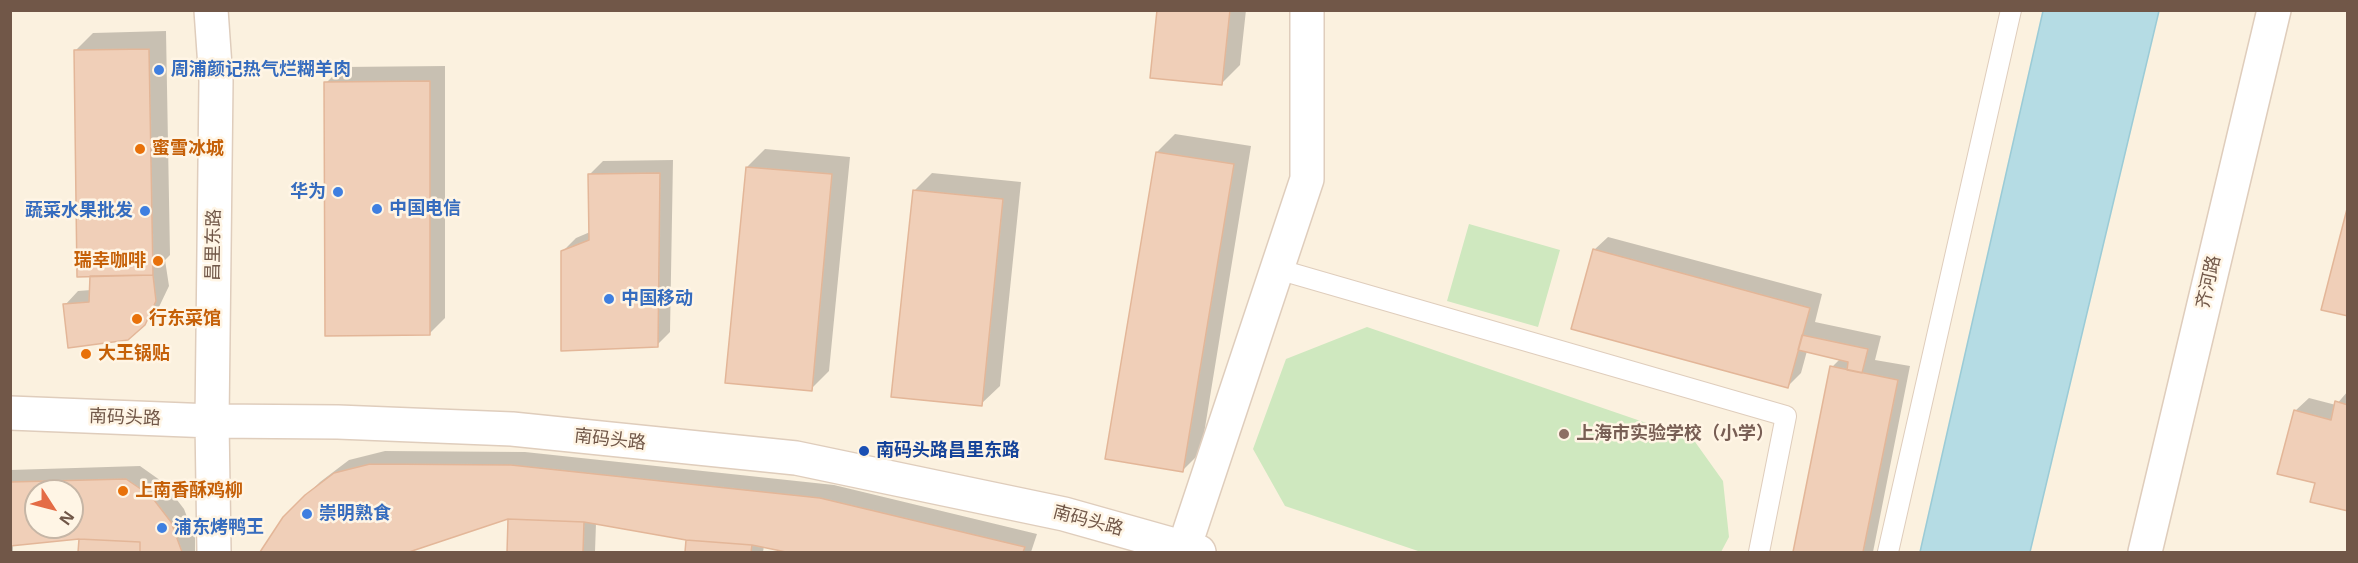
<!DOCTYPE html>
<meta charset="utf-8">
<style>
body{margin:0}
#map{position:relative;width:2358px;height:563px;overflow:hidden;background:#fbf1df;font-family:"Open Sans",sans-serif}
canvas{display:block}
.frame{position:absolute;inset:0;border:12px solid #715748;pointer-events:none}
.north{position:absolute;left:24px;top:479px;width:60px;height:60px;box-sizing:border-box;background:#fff5e5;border:2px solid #c6b6a6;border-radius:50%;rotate:126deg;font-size:16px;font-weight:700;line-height:24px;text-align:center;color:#715748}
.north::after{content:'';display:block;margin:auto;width:21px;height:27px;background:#e46c46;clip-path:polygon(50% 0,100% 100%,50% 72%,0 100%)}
</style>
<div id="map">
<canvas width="2358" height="563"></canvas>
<div class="frame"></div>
<div class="north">N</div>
</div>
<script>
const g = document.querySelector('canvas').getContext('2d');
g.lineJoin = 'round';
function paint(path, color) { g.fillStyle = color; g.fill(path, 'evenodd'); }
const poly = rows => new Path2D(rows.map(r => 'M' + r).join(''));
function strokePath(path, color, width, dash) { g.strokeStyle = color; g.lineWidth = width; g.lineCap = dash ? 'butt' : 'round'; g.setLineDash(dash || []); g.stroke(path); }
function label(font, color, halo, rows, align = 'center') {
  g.font = font + ' "Open Sans","Noto Sans SC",sans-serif'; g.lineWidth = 5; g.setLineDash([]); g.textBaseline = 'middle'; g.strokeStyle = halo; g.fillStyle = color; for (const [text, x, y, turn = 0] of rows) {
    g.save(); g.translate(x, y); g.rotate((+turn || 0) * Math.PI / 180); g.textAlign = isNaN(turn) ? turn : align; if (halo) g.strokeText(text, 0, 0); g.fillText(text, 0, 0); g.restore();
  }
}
paint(poly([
 [1469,224,1560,250,1538,327,1447,301],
 [1367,327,1693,439,1723,481,1729,537,1721,552,1421,552,1285,506,1253,449,1286,359]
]), '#cfe8bf');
const water = poly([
 [2043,11,2159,11,2030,552,1920,552,2043,11]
]);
paint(water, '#b5dce4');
strokePath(water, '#9bcbd6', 1.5);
paint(poly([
 [1158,10,1246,10,1240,65,1222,83],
 [166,31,170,255,165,260,169,286,158,309,144,324,65,305,78,291,91,290,75,51,93,33],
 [445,66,445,318,429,334,326,83,342,67],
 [1175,134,1251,146,1201,452,1183,470,1157,152],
 [765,149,850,157,829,371,811,389,747,167],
 [673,160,670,332,657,345,562,252,576,238,590,232,590,174,603,161],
 [932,173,1021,182,1000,386,981,404,914,191],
 [1608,237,1822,294,1815,322,1881,336,1875,360,1910,366,1873,552,1795,552,1832,367,1841,358,1807,351,1801,373,1788,386,1594,250],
 [2348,391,2348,510,2316,482,2295,411,2309,398,2336,405],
 [385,451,525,452,834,485,1037,534,1031,552,793,552,764,546,763,552,686,552,687,539,596,523,595,552,508,552,510,516,405,552,262,552,284,517,320,482,349,460],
 [140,466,164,483,184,509,195,538,195,552,80,552,80,540,83,537,13,544,13,552,10,552,10,470],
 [36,491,72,491,72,527,36,527]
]), '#0003');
const building = poly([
 [1157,10,1230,10,1222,85,1150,78,1157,10],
 [149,49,153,275,77,277,74,50,149,49],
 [430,81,430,335,325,336,324,82,430,81],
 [1156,152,1234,164,1183,472,1105,459,1156,152],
 [746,167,832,174,812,391,725,383,746,167],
 [660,173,658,347,561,351,561,251,589,240,588,174,660,173],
 [913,190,1003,199,982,406,891,397,913,190],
 [2348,205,2348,316,2321,310,2348,205],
 [1593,249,1810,308,1788,388,1571,329,1593,249],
 [153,275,156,301,145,325,128,340,68,348,63,304,89,302,90,276,153,275],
 [1802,335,1868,349,1862,373,1847,370,1848,362,1798,350,1802,335],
 [1830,366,1898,380,1863,552,1793,552,1830,366],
 [2335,401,2348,405,2348,511,2310,502,2315,483,2277,474,2294,410,2331,420,2335,401],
 [370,464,511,465,820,498,1025,547,1023,552,786,552,752,545,686,540,584,522,508,519,409,552,260,552,283,517,305,495,334,473,370,464],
 [126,479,151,496,171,522,182,552,140,552,140,542,79,539,10,546,10,482,126,479],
 [36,491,72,491,72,527,36,527,36,491],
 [508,519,584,522,583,552,507,552,508,519],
 [79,539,140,542,140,552,78,552,79,539],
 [686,540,752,545,751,552,685,552,686,540]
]);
paint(building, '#f0cfb8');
strokePath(building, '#e3b698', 1.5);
const service = poly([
 [1277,269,1786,416,1759,552],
 [1888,552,2011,10]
]);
const minor = poly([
 [1184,548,1307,179,1307,10],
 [2145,552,2274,10]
]);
const tertiary = poly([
 [211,10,216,81,212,421,214,552],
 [10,413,212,421,338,422,512,429,796,458,1064,514,1199,552]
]);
strokePath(service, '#dfcdbc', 22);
strokePath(minor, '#dfcdbc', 36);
strokePath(tertiary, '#dfcdbc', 36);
strokePath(service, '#fff', 20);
strokePath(minor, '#fff', 33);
strokePath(tertiary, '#fff', 33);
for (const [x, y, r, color] of [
 [159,70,6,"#3f7fe0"],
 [140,149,6,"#e8710a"],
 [338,192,6,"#3f7fe0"],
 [377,209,6,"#3f7fe0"],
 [145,211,6,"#3f7fe0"],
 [158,261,6,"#e8710a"],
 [609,299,6,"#3f7fe0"],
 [137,319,6,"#e8710a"],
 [86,354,6,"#e8710a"],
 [1564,434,6,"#8d6e63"],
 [864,451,6,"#1a4fb4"],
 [123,491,6,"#e8710a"],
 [307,514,6,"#3f7fe0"],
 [162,528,6,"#3f7fe0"]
]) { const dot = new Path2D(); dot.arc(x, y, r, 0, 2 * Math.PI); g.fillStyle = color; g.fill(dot); strokePath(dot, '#fff5e5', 2); }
label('bold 18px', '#366cbe', '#fff5e5', [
 ["周浦颜记热气烂糊羊肉",171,70],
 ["华为",326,192,"right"],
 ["中国电信",389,209],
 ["蔬菜水果批发",133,211,"right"],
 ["中国移动",621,299],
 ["崇明熟食",319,514],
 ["浦东烤鸭王",174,528]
], 'left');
label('bold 18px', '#c56008', '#fff5e5', [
 ["蜜雪冰城",152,149],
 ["瑞幸咖啡",146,261,"right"],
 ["行东菜馆",149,319],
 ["大王锅贴",98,354],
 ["上南香酥鸡柳",135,491]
], 'left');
label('18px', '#715748', '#fff5e5', [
 ["昌里东路",214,245,-89],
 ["齐河路",2209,282,-77],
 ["南码头路",125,418,2],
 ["南码头路",610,440,6],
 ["南码头路",1088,521,15]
]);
label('bold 18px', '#785e54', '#fff5e5', [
 ["上海市实验学校（小学）",1576,434]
], 'left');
label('bold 18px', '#164399', '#fff5e5', [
 ["南码头路昌里东路",876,451]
], 'left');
</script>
